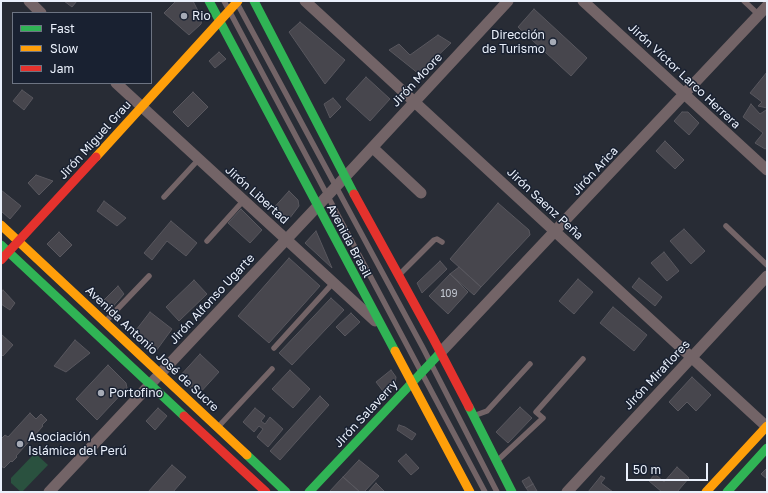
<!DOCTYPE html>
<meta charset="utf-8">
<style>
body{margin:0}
#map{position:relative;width:768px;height:493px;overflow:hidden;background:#282c35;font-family:"Golos Text",sans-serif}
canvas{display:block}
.frame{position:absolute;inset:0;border:2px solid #eaf0fb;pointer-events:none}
.legend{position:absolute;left:12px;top:12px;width:140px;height:72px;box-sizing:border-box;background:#192131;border:1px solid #6d7482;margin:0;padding:5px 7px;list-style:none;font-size:12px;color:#eaf0fb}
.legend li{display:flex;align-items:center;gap:8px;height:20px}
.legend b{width:20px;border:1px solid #6d7482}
.scale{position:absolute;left:626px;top:463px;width:82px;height:18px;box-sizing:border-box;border:2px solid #eaf0fb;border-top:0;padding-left:5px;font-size:12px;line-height:14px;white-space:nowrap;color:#eaf0fb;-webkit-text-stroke:3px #192131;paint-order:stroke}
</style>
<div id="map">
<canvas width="768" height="493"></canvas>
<div class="frame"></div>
<ul class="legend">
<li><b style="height:5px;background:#30b455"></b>Fast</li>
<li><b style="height:5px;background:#ff9f0a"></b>Slow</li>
<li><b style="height:5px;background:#e5322d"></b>Jam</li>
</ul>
<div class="scale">50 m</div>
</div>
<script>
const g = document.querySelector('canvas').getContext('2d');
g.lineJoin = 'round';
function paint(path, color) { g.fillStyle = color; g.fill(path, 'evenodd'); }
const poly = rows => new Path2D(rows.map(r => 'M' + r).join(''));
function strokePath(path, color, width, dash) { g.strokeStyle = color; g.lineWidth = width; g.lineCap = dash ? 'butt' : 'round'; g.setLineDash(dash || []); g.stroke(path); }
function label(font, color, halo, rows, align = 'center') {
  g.font = font + ' "Golos Text",sans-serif'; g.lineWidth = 3; g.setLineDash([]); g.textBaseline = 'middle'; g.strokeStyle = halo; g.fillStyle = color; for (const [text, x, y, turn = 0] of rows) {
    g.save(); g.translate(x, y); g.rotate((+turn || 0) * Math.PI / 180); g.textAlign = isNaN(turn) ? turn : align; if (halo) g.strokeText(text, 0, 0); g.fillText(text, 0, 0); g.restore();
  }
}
paint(poly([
 [35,453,48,465,22,492,21,492,11,483,11,478]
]), '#2a513f');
const building = poly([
 [64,1,77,1,72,7,64,1],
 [176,1,193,1,202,19,201,24,189,35,164,13,176,1],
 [534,9,587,58,571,76,518,27,534,9],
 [300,22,345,60,325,84,289,32,300,22],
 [438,35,451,43,419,74,389,50,399,44,410,55,438,35],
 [219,52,226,59,215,68,209,61,219,52],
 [767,72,767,108,758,106,762,102,750,93,767,72],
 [366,77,390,99,370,121,346,99,366,77],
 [22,90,33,98,24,110,13,101,22,90],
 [193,92,208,107,188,127,173,112,193,92],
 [333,98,341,107,330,118,324,104,333,98],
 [751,104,760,114,766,110,767,111,767,148,765,149,755,143,763,133,743,117,751,104],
 [682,112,688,112,699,123,689,135,674,121,682,112],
 [665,141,684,160,675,169,656,151,665,141],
 [36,175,53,181,39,195,28,183,36,175],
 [1,190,21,206,10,219,1,211,1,190],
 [289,191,298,200,299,206,286,223,271,211,289,191],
 [104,201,126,218,117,226,97,211,104,201],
 [498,203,529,230,530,235,481,287,450,259,498,203],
 [241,209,262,230,250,243,228,223,241,209],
 [171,221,197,243,186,256,167,241,152,260,144,253,171,221],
 [684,229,705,251,691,264,670,241,684,229],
 [316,231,332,268,305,243,316,231],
 [59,232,72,245,60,257,47,244,59,232],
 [664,252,679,271,667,281,651,263,664,252],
 [289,258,320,286,269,343,238,316,289,258],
 [440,261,447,269,422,293,417,283,440,261],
 [459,267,481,287,474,295,450,274,459,267],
 [450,274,468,292,448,314,429,296,450,274],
 [639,278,662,297,655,306,632,287,639,278],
 [578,279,593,292,574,314,559,301,578,279],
 [194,280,207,294,179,321,166,307,194,280],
 [118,286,124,294,110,310,101,303,118,286],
 [3,290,15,303,10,310,1,304,1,293,3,290],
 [331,298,344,310,292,365,279,353,331,298],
 [613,307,647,335,634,351,600,323,613,307],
 [150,312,172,329,156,351,133,334,150,312],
 [351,313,360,322,345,336,336,327,351,313],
 [1,334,13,345,3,356,1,354,1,334],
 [75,340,90,353,66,372,54,366,75,340],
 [200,354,219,372,198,395,179,377,200,354],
 [108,365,126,383,127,388,97,420,76,399,108,365],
 [290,370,310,389,293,408,272,389,290,370],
 [391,370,396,377,395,384,386,395,376,382,391,370],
 [692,377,711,395,696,411,687,402,678,411,669,402,692,377],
 [320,396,329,405,280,460,270,451,320,396],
 [520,407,532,418,508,443,496,432,520,407],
 [158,408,167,416,155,430,146,421,158,408],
 [255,408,265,416,261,421,265,424,270,417,283,429,268,447,257,437,263,429,259,426,254,432,243,422,255,408],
 [30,413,36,419,41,414,47,420,42,425,43,426,16,456,17,457,12,462,11,461,4,468,1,466,1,439,5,435,8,437,30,413],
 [399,425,405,427,416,434,412,440,397,430,399,425],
 [406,454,419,468,411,475,398,461,406,454],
 [359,460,379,476,364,492,360,492,343,477,359,460],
 [172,465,186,477,173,492,148,492,172,465],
 [677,467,689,478,677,492,662,492,649,481,655,474,664,482,677,467],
 [767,468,767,479,761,474,767,468],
 [601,476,605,478,601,483,613,492,588,492,601,476],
 [343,477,360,492,329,492,343,477],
 [529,477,533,484,526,488,522,481,529,477],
 [376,483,385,492,368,492,376,483],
 [533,484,537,491,529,492,526,488,533,484]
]);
paint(building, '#47464d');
strokePath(building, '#58575e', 1);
strokePath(poly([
 [224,1,485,492],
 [744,1,759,15],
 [237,3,423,348,497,492],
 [164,197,199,159],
 [726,226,767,265],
 [207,241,244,200],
 [400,274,434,240,437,239,442,242],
 [105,322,149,276],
 [274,348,333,283],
 [476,415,487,411,530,364],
 [218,427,272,369],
 [498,460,543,418,536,412,583,359]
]), '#736467', 5.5);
strokePath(poly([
 [29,1,41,13],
 [305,1,767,427],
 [583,1,767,170],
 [116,83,375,321],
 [373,148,421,193],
 [440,353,767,6],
 [49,492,345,177,508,1],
 [567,492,767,276]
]), '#736467', 11);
strokePath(poly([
 [209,1,395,351],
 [254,1,354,194],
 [1,245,184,416],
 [469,407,512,492],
 [247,455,286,492],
 [309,492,440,353],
 [727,492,767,448]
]), '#30b455', 9);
strokePath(poly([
 [96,157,238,1],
 [1,225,247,455],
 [395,351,470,492],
 [706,492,767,426]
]), '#ff9f0a', 9);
strokePath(poly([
 [354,194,433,338,469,407],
 [1,260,96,157],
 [184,416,266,492]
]), '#e5322d', 9);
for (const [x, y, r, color] of [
 [184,16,4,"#a6abb6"],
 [553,42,4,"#a6abb6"],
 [101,393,4,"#a6abb6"],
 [20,444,4,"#a6abb6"]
]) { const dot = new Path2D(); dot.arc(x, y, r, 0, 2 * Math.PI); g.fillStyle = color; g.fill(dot); strokePath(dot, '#192131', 1.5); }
label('10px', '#c1c6d0', null, [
 ["109",449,294]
]);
label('12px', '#eaf0fb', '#192131', [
 ["Rio",192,16],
 ["Dirección",545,35,"right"],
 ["de Turismo",545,49,"right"],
 ["Portofino",109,393],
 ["Asociación",28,437],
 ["Islámica del Perú",28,451]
], 'left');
label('12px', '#eaf0fb', '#192131', [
 ["Jirón Víctor Larco Herrera",684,76,43],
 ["Jirón Moore",417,80,-47],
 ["Jirón Miguel Grau",95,140,-48],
 ["Jirón Arica",595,171,-47],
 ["Jirón Libertad",257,195,42],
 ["Jirón Saenz Peña",545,204,43],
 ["Avenida Brasil",349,241,62],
 ["Jirón Alfonso Ugarte",212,299,-47],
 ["Avenida Antonio José de Sucre",152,349,43],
 ["Jirón Miraflores",657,375,-47],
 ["Jirón Salaverry",366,414,-47]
]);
</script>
